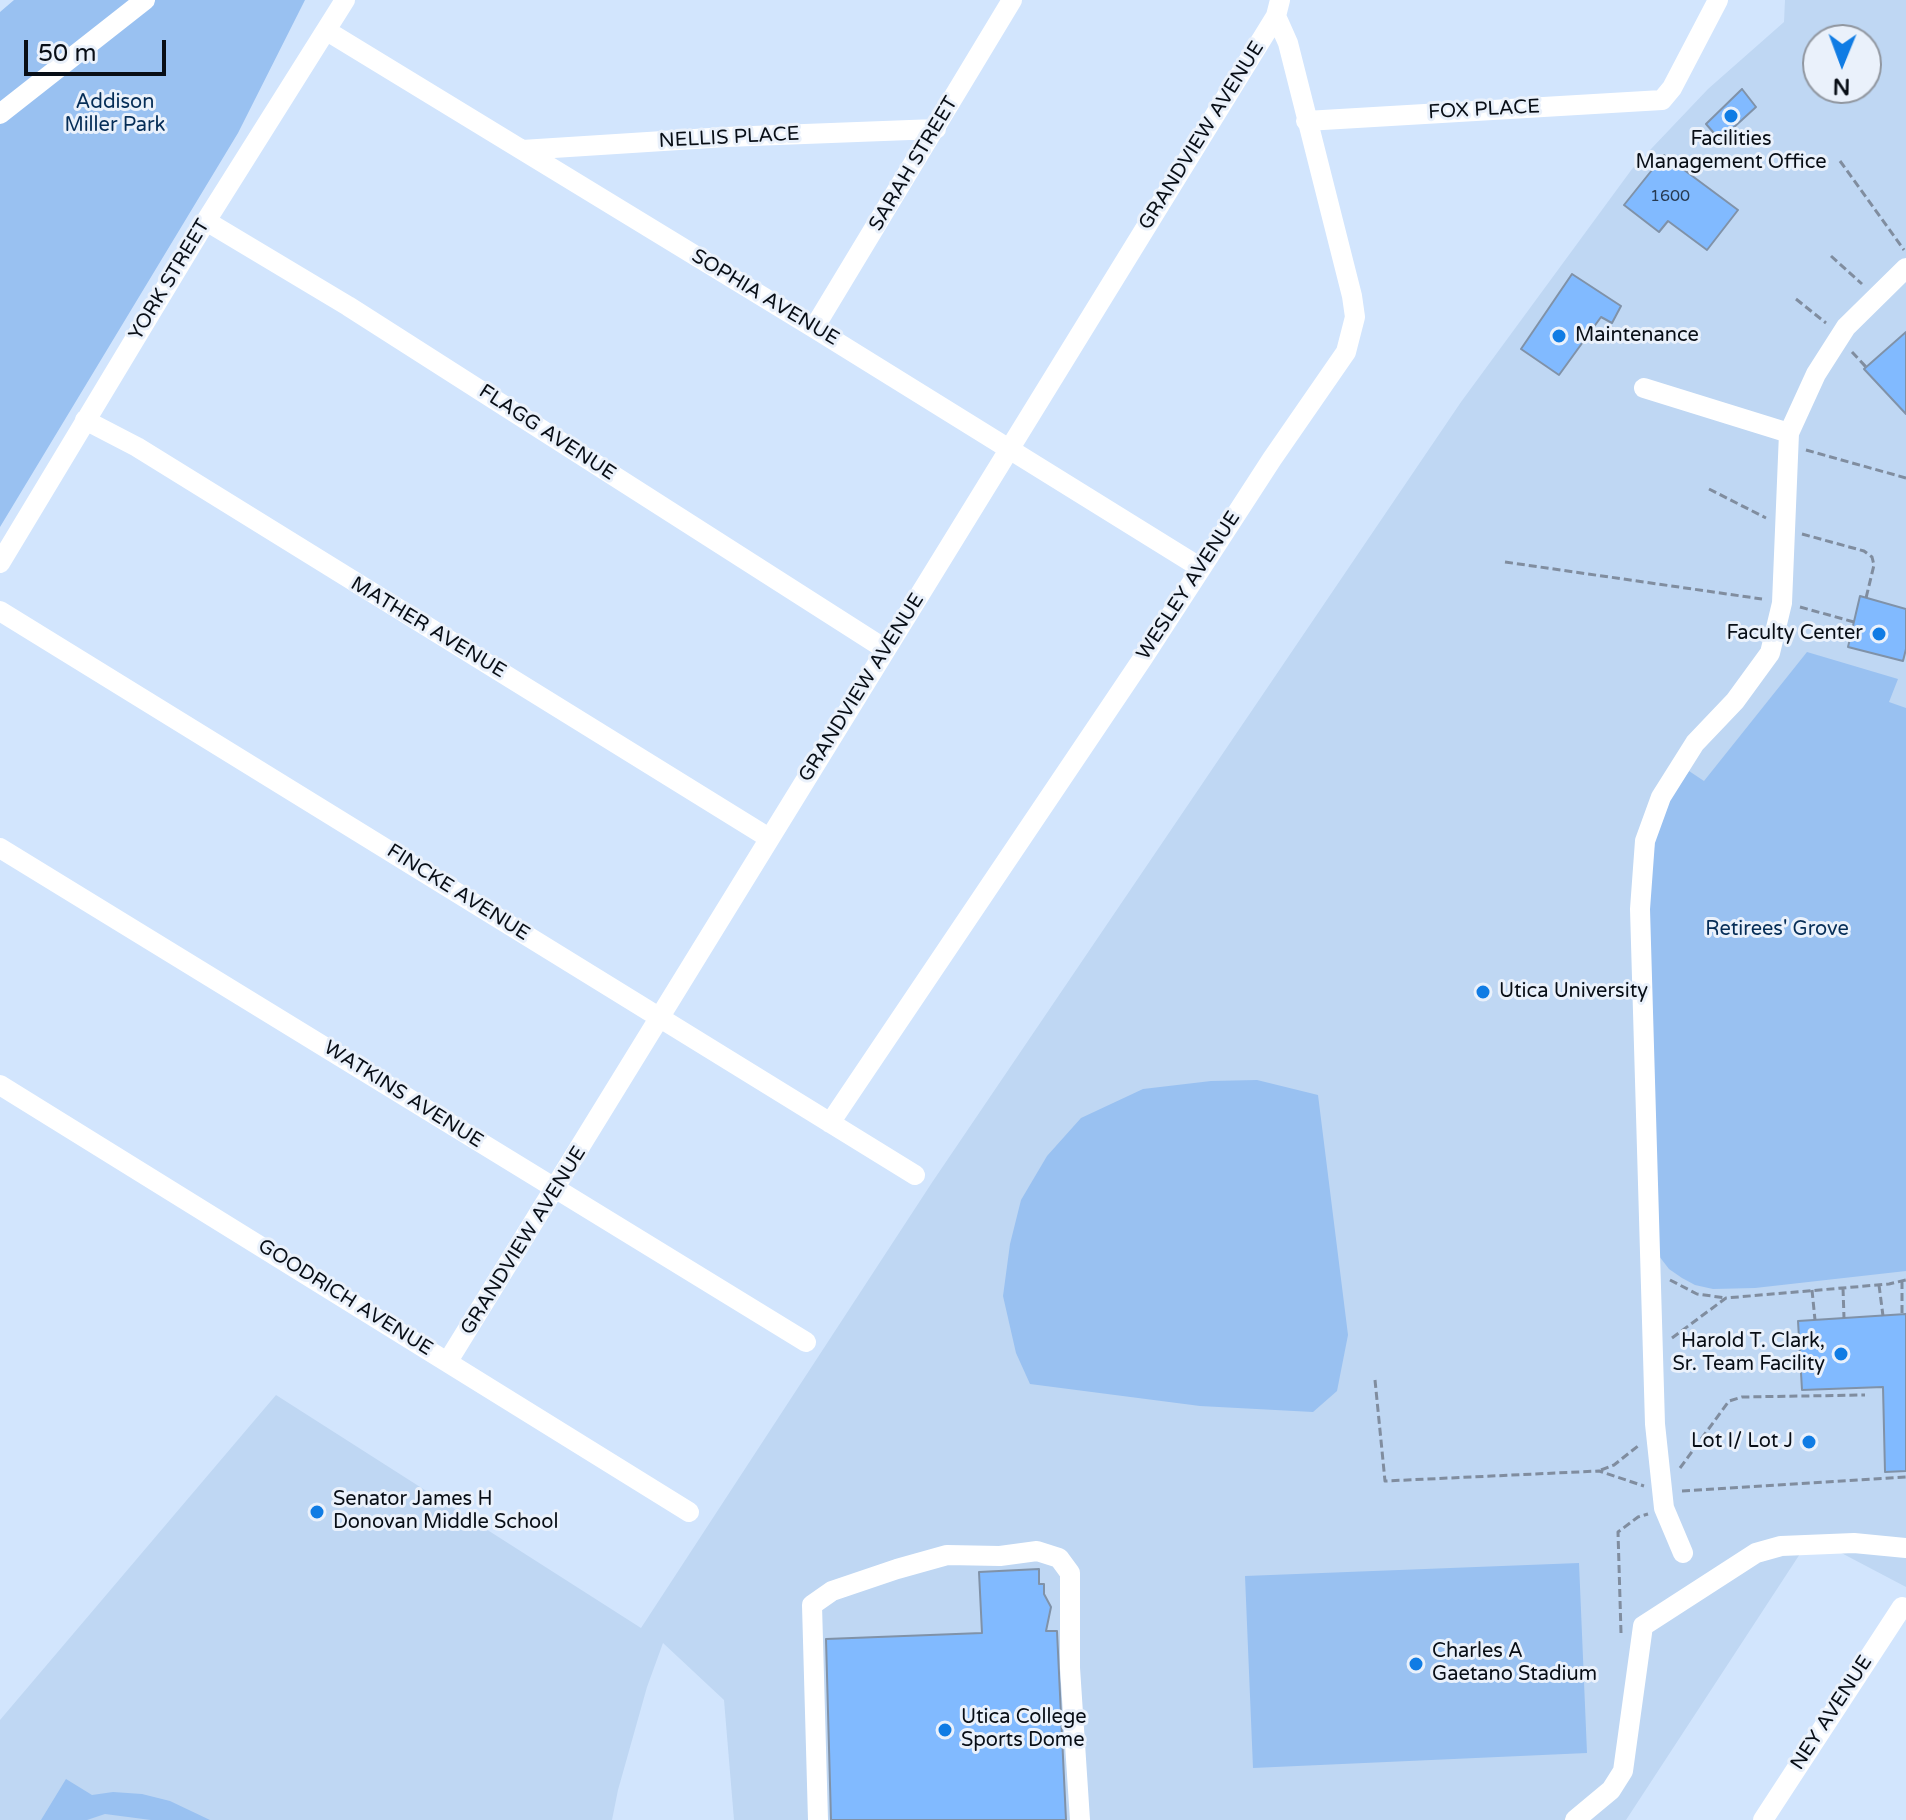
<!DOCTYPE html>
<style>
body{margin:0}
#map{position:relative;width:1906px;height:1820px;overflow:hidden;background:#d2e5fd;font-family:"Varela Round",sans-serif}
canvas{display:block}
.north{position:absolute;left:1802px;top:24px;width:80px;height:80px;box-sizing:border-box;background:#eaf1fb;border:2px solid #90969f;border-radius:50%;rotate:181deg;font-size:22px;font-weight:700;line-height:32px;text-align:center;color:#080e16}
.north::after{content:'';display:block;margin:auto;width:28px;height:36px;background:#107ce4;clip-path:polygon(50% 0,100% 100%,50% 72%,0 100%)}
.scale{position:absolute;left:24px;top:40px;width:142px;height:36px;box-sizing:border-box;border:4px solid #080e16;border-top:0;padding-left:10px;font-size:24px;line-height:28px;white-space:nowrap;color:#080e16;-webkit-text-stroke:6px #eaf1fb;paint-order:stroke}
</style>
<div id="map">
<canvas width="1906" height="1820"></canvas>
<div class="north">N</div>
<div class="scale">50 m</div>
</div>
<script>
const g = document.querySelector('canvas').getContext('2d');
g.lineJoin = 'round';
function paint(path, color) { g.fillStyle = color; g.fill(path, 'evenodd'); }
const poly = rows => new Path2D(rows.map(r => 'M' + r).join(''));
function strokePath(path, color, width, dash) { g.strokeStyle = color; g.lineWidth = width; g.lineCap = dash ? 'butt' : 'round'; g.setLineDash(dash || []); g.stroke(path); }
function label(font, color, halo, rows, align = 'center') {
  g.font = font + ' "Varela Round",sans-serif'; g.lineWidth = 6; g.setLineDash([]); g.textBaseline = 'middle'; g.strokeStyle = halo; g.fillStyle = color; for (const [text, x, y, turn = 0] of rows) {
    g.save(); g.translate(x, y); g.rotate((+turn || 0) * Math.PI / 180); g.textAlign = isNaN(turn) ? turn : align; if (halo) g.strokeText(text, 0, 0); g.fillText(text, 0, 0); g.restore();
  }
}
paint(poly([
 [1785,0,1906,0,1906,1587,1811,1537,1626,1820,734,1820,724,1700,663,1643,647,1687,618,1790,612,1820,0,1820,0,1720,276,1395,641,1628,933,1181,1461,402,1632,169,1708,89,1784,22],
 [1818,40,1866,40,1866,88,1818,88]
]), '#bfd7f3');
paint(poly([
 [14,0,305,0,238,133,0,527,0,12],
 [1807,652,1898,679,1889,702,1906,708,1906,1271,1755,1288,1713,1289,1695,1285,1682,1278,1669,1269,1659,1256,1645,909,1659,815,1689,771,1704,781],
 [1257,1080,1318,1095,1348,1335,1337,1391,1313,1412,1200,1406,1030,1384,1016,1353,1003,1296,1010,1244,1021,1200,1047,1156,1081,1118,1143,1089,1211,1081],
 [1579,1563,1587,1753,1253,1768,1245,1576],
 [66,1779,92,1795,113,1792,142,1794,170,1801,210,1820,151,1820,105,1814,87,1820,41,1820]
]), '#99c1f1');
const building = poly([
 [1742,89,1756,107,1720,140,1706,124,1742,89],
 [1664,155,1738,210,1707,250,1668,221,1659,232,1624,205,1664,155],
 [1572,274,1621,306,1612,323,1601,317,1559,375,1521,349,1572,274],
 [1906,332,1906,414,1864,369,1906,332],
 [1860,596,1906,609,1906,649,1903,661,1848,647,1860,596],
 [1906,1314,1906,1471,1885,1472,1883,1387,1802,1390,1798,1321,1906,1314],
 [1039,1569,1039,1584,1044,1584,1044,1594,1051,1607,1046,1631,1057,1631,1066,1820,831,1820,826,1639,982,1633,979,1572,1039,1569]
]);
paint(building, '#81baff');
strokePath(building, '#8092a8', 2);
strokePath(poly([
 [1840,161,1904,250],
 [1831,256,1862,284],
 [1796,299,1826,323],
 [1852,352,1866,367],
 [1806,450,1906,478],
 [1709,489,1766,518],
 [1802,534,1864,551,1872,557,1874,565,1866,598],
 [1505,562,1762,599],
 [1800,607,1854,622],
 [1670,1280,1697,1294,1726,1298],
 [1902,1281,1902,1315],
 [1879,1285,1883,1316],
 [1843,1288,1844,1318],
 [1812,1290,1815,1320],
 [1672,1338,1726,1298,1889,1284,1906,1280],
 [1375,1380,1385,1481,1599,1471,1644,1486],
 [1680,1468,1729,1401,1742,1397,1865,1395],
 [1601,1470,1614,1465,1638,1446],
 [1682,1491,1906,1477],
 [1621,1633,1618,1532,1638,1517,1648,1514]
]), '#808d9f', 3, [8, 4]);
strokePath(poly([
 [327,31,814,328,1201,568],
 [0,114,145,0],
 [1306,121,1662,100,1672,88,1718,0],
 [522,150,726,137,936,129],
 [206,221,348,306,885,649],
 [814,328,1012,0],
 [1644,388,1789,433,1816,374,1846,327,1906,268],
 [85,420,137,447,769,838],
 [0,563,206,221,345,0],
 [0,611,915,1175],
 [0,848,806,1342],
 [0,1085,689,1512],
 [830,1123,1143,658,1272,459,1346,352,1355,317,1352,296,1288,43,1276,16,1280,0],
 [448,1361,1276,16],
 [1683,1553,1664,1508,1655,1424,1640,909,1645,841,1661,797,1695,743,1735,701,1770,653,1782,603,1789,433],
 [818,1820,812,1605,832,1591,897,1569,947,1555,1000,1556,1037,1551,1059,1558,1070,1573,1070,1668,1080,1820],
 [1575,1820,1611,1790,1623,1771,1643,1626,1756,1553,1781,1546,1854,1543,1906,1548],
 [1763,1820,1902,1607]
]), '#fff', 20);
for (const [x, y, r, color] of [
 [1731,116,8,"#107ce4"],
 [1559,336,8,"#107ce4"],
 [1879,634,8,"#107ce4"],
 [1483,992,8,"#107ce4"],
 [1841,1354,8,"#107ce4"],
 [1809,1442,8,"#107ce4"],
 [317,1512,8,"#107ce4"],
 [1416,1664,8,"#107ce4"],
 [945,1730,8,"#107ce4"]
]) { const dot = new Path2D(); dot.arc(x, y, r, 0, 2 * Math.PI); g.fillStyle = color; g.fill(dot); strokePath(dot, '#eaf1fb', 3); }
label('16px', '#263950', null, [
 ["1600",1670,197]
]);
label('20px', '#052d57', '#eaf1fb', [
 ["Addison",115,103],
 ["Miller Park",115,126],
 ["Retirees' Grove",1777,930]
]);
label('20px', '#080e16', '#eaf1fb', [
 ["FOX PLACE",1484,110,-3],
 ["GRANDVIEW AVENUE",1202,136,-58],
 ["NELLIS PLACE",729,138,-3],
 ["SARAH STREET",914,164,-59],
 ["YORK STREET",170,280,-59],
 ["SOPHIA AVENUE",765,298,31],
 ["FLAGG AVENUE",547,433,33],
 ["WESLEY AVENUE",1189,586,-57],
 ["MATHER AVENUE",428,628,31],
 ["GRANDVIEW AVENUE",862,688,-58],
 ["FINCKE AVENUE",458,893,32],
 ["WATKINS AVENUE",403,1095,32],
 ["GRANDVIEW AVENUE",524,1241,-58],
 ["GOODRICH AVENUE",345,1298,32],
 ["NEY AVENUE",1832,1713,-57]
]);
label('20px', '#080e16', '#eaf1fb', [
 ["Facilities",1731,140,"center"],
 ["Management Office",1731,163,"center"],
 ["Maintenance",1575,336],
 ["Faculty Center",1863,634,"right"],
 ["Utica University",1499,992],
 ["Harold T. Clark,",1825,1342,"right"],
 ["Sr. Team Facility",1825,1365,"right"],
 ["Lot I/ Lot J",1793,1442,"right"],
 ["Senator James H",333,1500],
 ["Donovan Middle School",333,1523],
 ["Charles A",1432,1652],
 ["Gaetano Stadium",1432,1675],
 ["Utica College",961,1718],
 ["Sports Dome",961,1741]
], 'left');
</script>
